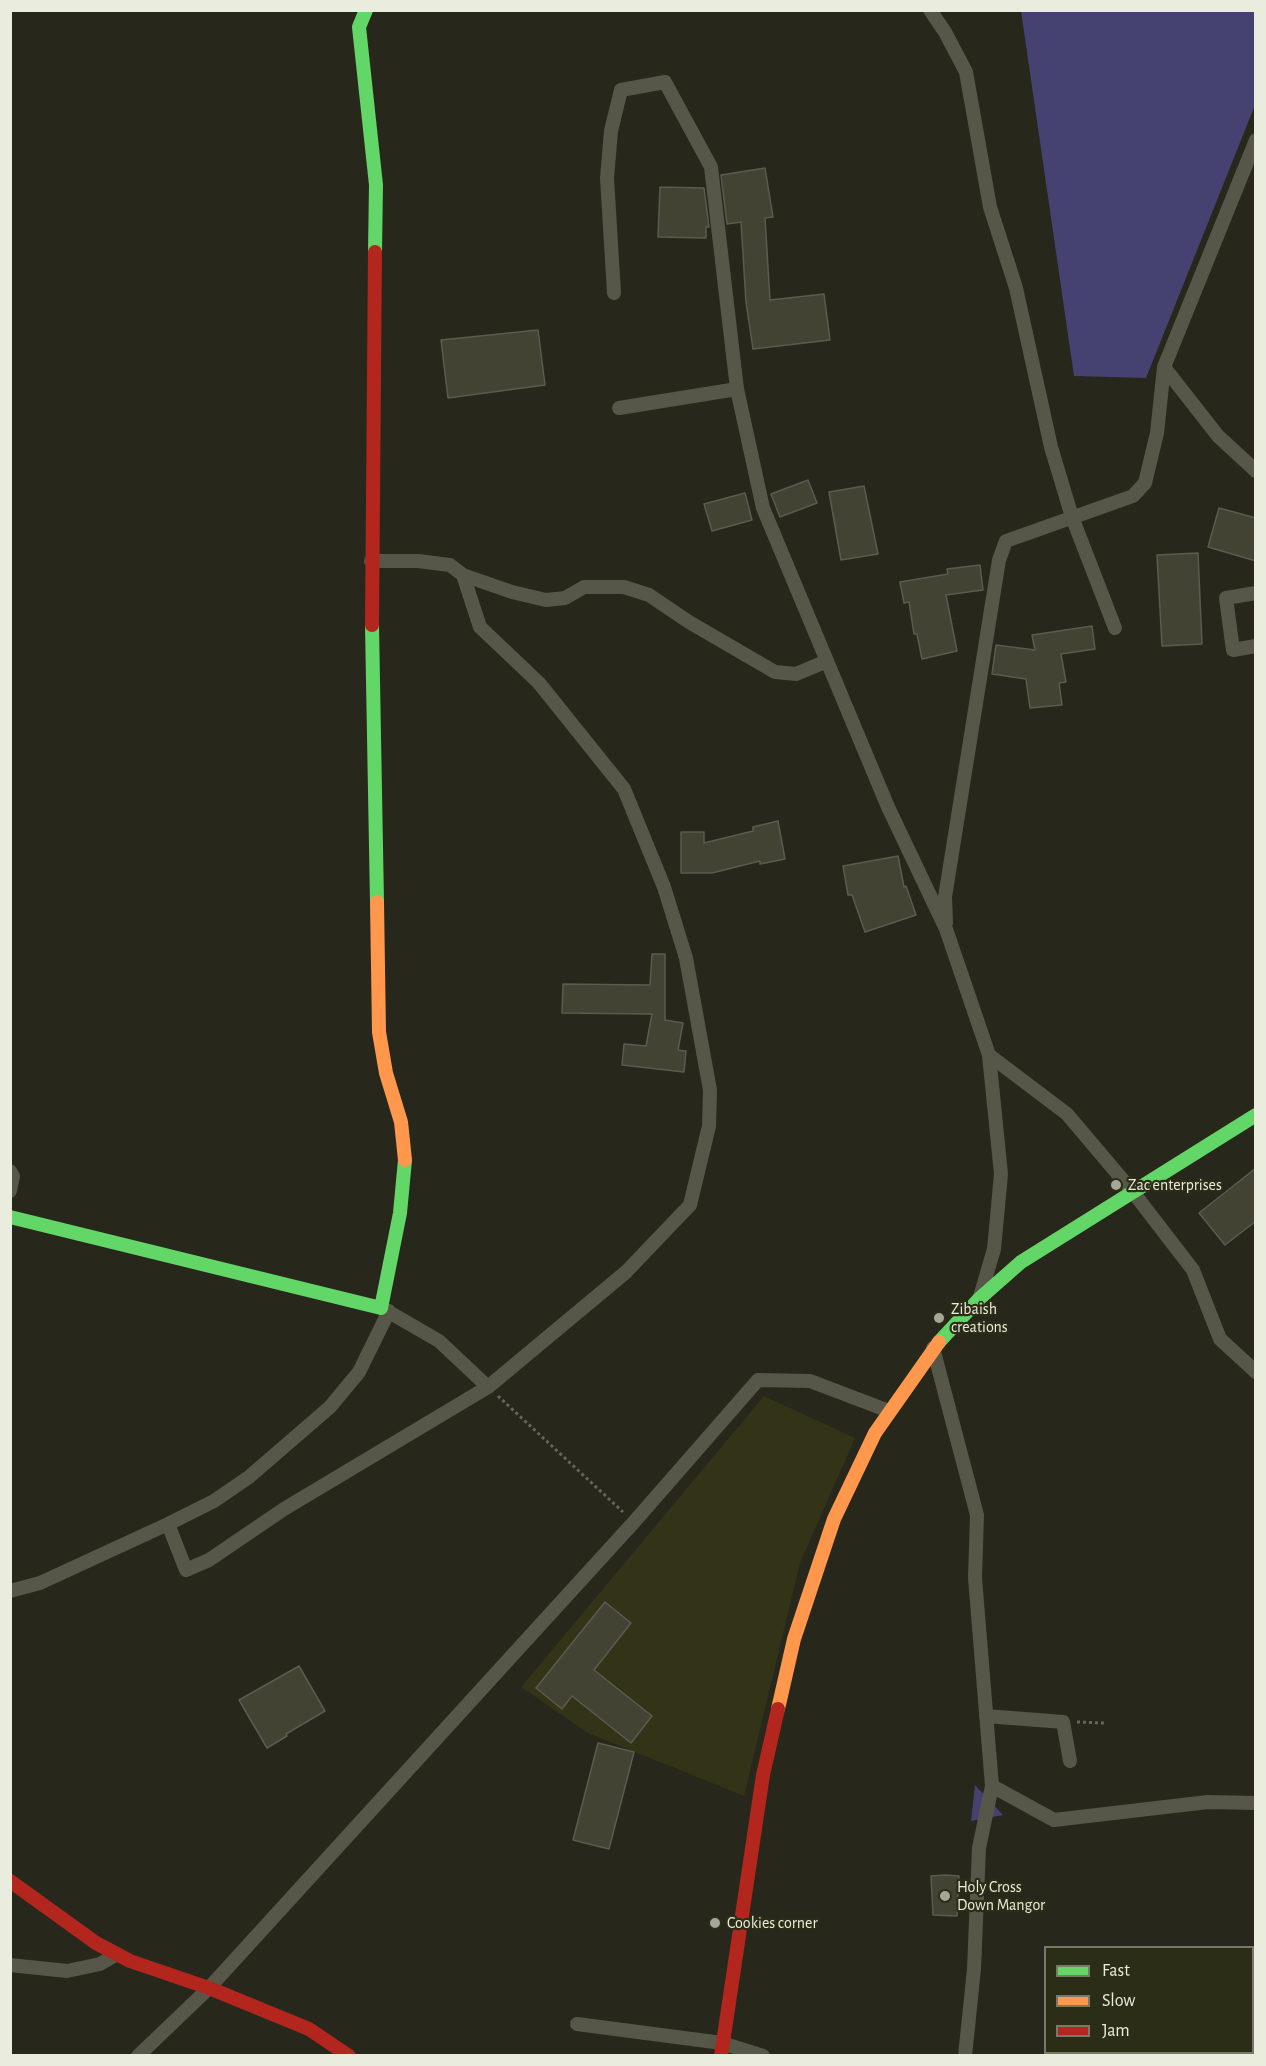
<!DOCTYPE html>
<style>
body{margin:0}
#map{position:relative;width:1266px;height:2066px;overflow:hidden;background:#27281b;font-family:"Alegreya Sans",sans-serif}
canvas{display:block}
.frame{position:absolute;inset:0;border:12px solid #eaecdd;pointer-events:none}
.legend{position:absolute;left:1044px;top:1946px;width:210px;height:108px;box-sizing:border-box;background:#2c2d16;border:2px solid #787966;margin:0;padding:8px 10px;list-style:none;font-size:18px;color:#eaecdd}
.legend li{display:flex;align-items:center;gap:12px;height:30px}
.legend b{width:30px;border:2px solid #787966}
</style>
<div id="map">
<canvas width="1266" height="2066"></canvas>
<div class="frame"></div>
<ul class="legend">
<li><b style="height:8px;background:#63d668"></b>Fast</li>
<li><b style="height:8px;background:#ff974d"></b>Slow</li>
<li><b style="height:8px;background:#b3261e"></b>Jam</li>
</ul>
</div>
<script>
const g = document.querySelector('canvas').getContext('2d');
g.lineJoin = 'round';
function paint(path, color) { g.fillStyle = color; g.fill(path, 'evenodd'); }
const poly = rows => new Path2D(rows.map(r => 'M' + r).join(''));
function strokePath(path, color, width, dash) { g.strokeStyle = color; g.lineWidth = width; g.lineCap = dash ? 'butt' : 'round'; g.setLineDash(dash || []); g.stroke(path); }
function label(font, color, halo, rows, align = 'center') {
  g.font = font + ' "Alegreya Sans",sans-serif'; g.lineWidth = 4.5; g.setLineDash([]); g.textBaseline = 'middle'; g.strokeStyle = halo; g.fillStyle = color; for (const [text, x, y, turn = 0] of rows) {
    g.save(); g.translate(x, y); g.rotate((+turn || 0) * Math.PI / 180); g.textAlign = isNaN(turn) ? turn : align; if (halo) g.strokeText(text, 0, 0); g.fillText(text, 0, 0); g.restore();
  }
}
paint(poly([
 [764,1396,855,1438,800,1563,744,1796,588,1733,521,1687]
]), '#323317');
paint(poly([
 [1021,11,1255,11,1255,105,1146,378,1074,376],
 [975,1785,1003,1815,971,1821]
]), '#454272');
const building = poly([
 [765,168,773,217,765,218,770,300,824,294,830,340,753,349,746,302,741,222,727,224,721,175,765,168],
 [660,187,704,188,709,227,706,227,706,238,658,237,660,187],
 [538,330,545,385,448,398,441,340,538,330],
 [808,480,817,503,780,517,771,494,808,480],
 [864,486,878,554,841,560,829,492,864,486],
 [745,493,752,520,712,531,704,504,745,493],
 [1219,508,1256,518,1256,561,1208,547,1219,508],
 [1198,553,1202,644,1162,646,1157,555,1198,553],
 [980,565,983,590,946,595,957,651,922,659,917,634,914,634,909,602,904,603,900,582,948,574,947,569,980,565],
 [1092,626,1095,649,1061,654,1066,682,1059,683,1062,705,1030,708,1026,679,992,674,996,645,1035,650,1032,635,1092,626],
 [778,821,785,859,760,864,760,861,712,873,681,873,681,832,704,832,704,843,753,831,753,827,778,821],
 [898,856,904,887,906,886,916,915,865,932,852,895,848,895,843,866,898,856],
 [652,954,665,954,665,1020,683,1023,678,1050,686,1051,684,1072,622,1065,624,1044,646,1046,652,1014,562,1013,563,984,650,985,652,954],
 [1256,1168,1256,1221,1225,1245,1199,1213,1256,1168],
 [605,1602,631,1623,594,1670,652,1716,631,1743,572,1696,562,1709,536,1688,605,1602],
 [299,1666,325,1711,286,1734,287,1736,267,1748,239,1700,299,1666],
 [598,1743,634,1752,609,1849,573,1840,598,1743],
 [946,1875,959,1876,957,1916,933,1915,931,1876,946,1875]
]);
paint(building, '#424332');
strokePath(building, '#5b5b50', 1.5);
strokePath(poly([
 [498,1396,623,1512],
 [1077,1722,1105,1723]
]), '#65655b', 3, [3, 3]);
strokePath(poly([
 [930,10,945,32,966,72,990,207,1016,288,1051,447,1072,517,1115,628],
 [614,293,607,178,611,131,621,90,665,82,711,167,737,389,763,508,888,807,946,929,989,1055,1001,1174,994,1249,980,1297],
 [1164,367,1218,436,1256,471],
 [619,408,737,389],
 [371,561,418,561,450,565,463,575,512,592,546,600,565,598,584,587,624,587,649,595,689,622,775,672,796,674,827,661],
 [1256,593,1226,598,1233,650,1256,646],
 [946,923,945,897,999,560,1006,541,1133,496,1145,483,1157,433,1164,367,1256,140],
 [989,1055,1067,1114,1133,1192,1193,1270,1220,1339,1256,1372],
 [10,1171,13,1176,10,1191],
 [382,1308,439,1341,488,1387],
 [933,1348,977,1515,975,1578,992,1786,979,1848,974,1969,965,2056],
 [168,1524,186,1570,209,1560,284,1509,488,1387,626,1272,690,1205,709,1126,710,1090,686,958,664,887,624,789,539,683,480,627,463,575],
 [10,1591,40,1583,168,1524,214,1501,249,1477,330,1407,359,1372,389,1311],
 [986,1716,1063,1722,1070,1761],
 [992,1786,1054,1820,1208,1802,1256,1803],
 [10,1965,67,1971,100,1964,117,1954],
 [577,2024,722,2043,763,2056],
 [138,2056,209,1988,634,1522,758,1380,810,1381,889,1411]
]), '#565749', 14);
strokePath(poly([
 [366,10,359,27,376,185,375,252],
 [372,625,377,902],
 [10,1217,381,1308,400,1213,405,1160],
 [939,1342,979,1299,1021,1262,1256,1115]
]), '#63d668', 14);
strokePath(poly([
 [377,902,379,1032,386,1073,401,1122,405,1160],
 [778,1709,794,1639,834,1519,875,1433,939,1342]
]), '#ff974d', 14);
strokePath(poly([
 [372,625,375,252],
 [10,1881,96,1943,130,1961,209,1988,309,2029,349,2056],
 [721,2056,763,1775,778,1709]
]), '#b3261e', 14);
for (const [x, y, r, color] of [
 [1116,1185,6,"#a6a799"],
 [939,1318,6,"#a6a799"],
 [945,1896,6,"#a6a799"],
 [715,1923,6,"#a6a799"]
]) { const dot = new Path2D(); dot.arc(x, y, r, 0, 2 * Math.PI); g.fillStyle = color; g.fill(dot); strokePath(dot, '#2c2d16', 2); }
label('16px', '#eaecdd', '#2c2d16', [
 ["Zac enterprises",1128,1185],
 ["Zibaish",951,1309],
 ["creations",951,1327],
 ["Holy Cross",957,1887],
 ["Down Mangor",957,1905],
 ["Cookies corner",727,1923]
], 'left');
</script>
